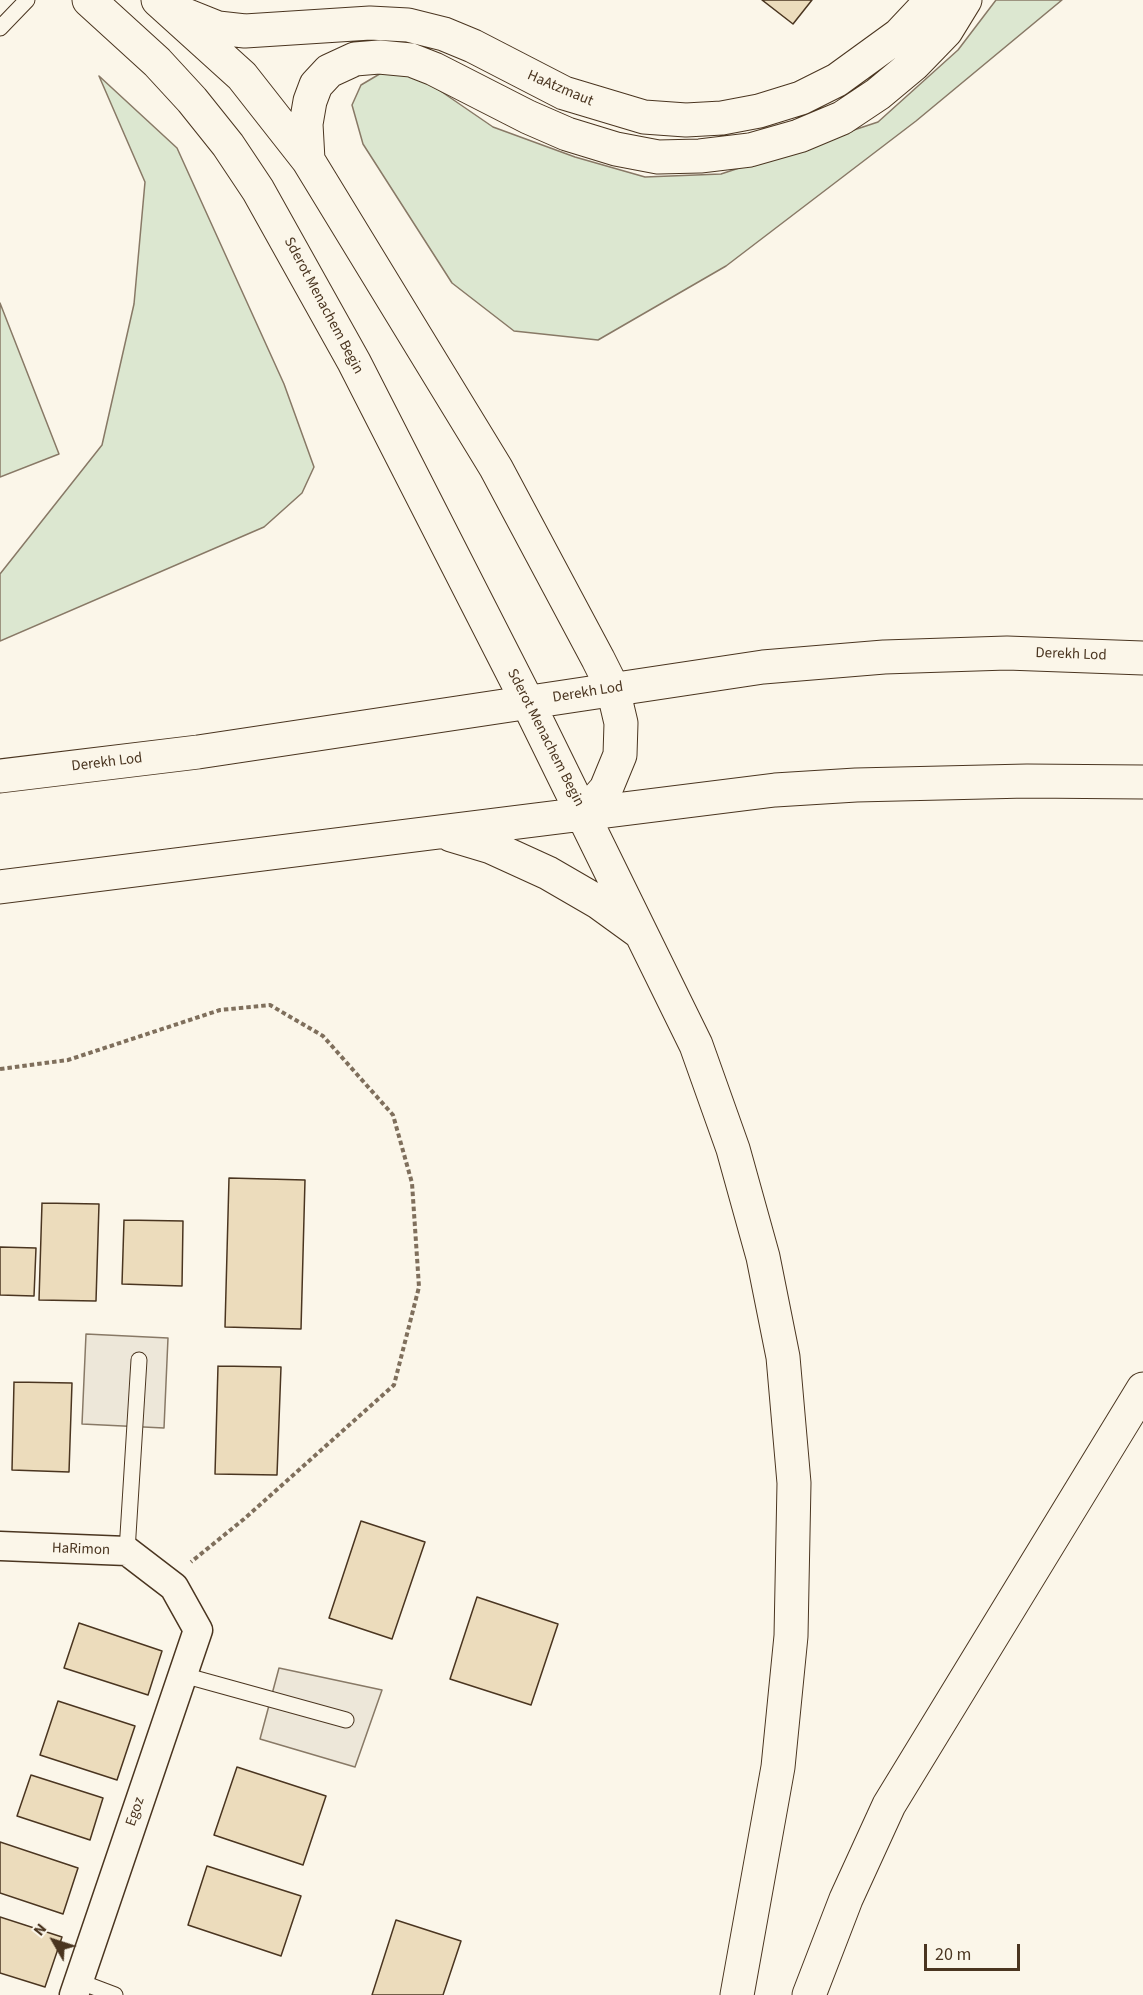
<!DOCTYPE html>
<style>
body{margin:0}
#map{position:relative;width:1143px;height:1995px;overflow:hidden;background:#fbf6e9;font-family:"Source Sans 3",sans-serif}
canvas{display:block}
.north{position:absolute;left:24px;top:1911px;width:60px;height:60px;-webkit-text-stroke:4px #fbf6e9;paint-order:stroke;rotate:309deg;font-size:16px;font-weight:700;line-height:24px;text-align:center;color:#4a3520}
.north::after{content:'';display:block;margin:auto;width:21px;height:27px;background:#4a3520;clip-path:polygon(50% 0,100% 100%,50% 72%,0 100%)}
.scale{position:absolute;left:924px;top:1944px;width:96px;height:27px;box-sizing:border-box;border:3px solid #4a3520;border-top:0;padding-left:8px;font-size:18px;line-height:21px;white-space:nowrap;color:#4a3520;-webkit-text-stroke:4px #fbf6e9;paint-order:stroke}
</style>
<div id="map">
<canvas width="1143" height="1995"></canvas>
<div class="north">N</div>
<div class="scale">20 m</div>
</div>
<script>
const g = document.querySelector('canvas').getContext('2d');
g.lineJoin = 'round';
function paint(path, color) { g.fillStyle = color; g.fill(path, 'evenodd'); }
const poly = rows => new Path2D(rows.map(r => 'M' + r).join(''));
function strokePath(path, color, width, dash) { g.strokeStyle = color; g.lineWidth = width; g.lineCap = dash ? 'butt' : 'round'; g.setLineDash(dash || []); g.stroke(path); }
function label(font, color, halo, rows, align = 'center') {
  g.font = font + ' "Source Sans 3",sans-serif'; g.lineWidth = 4.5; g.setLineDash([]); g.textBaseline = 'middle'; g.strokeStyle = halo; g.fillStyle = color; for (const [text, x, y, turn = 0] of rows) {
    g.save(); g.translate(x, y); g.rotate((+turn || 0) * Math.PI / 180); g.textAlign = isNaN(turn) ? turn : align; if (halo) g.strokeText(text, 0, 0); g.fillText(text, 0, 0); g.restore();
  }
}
const green = poly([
 [996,0,1062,0,916,121,726,266,598,340,514,331,452,283,363,144,352,105,361,85,388,69,423,79,493,127,575,157,645,177,721,174,878,122,958,50,996,0],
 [99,76,177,148,284,384,314,467,302,493,264,527,0,641,0,574,102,445,134,304,145,182,99,76],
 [0,303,59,454,0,477,0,303]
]);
paint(green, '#dce7d0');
strokePath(green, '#887966', 1.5);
const parking = poly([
 [86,1334,168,1338,164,1428,82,1424,86,1334],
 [279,1668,382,1690,355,1767,260,1739,279,1668]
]);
paint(parking, '#ede7d9');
strokePath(parking, '#887966', 1.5);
const building = poly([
 [762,0,812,0,793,24,762,0],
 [229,1178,305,1180,301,1329,225,1327,229,1178],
 [42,1203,99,1204,96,1301,39,1300,42,1203],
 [124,1220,183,1221,182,1286,122,1284,124,1220],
 [0,1247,36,1248,34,1296,0,1295,0,1247],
 [218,1366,281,1367,277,1475,215,1474,218,1366],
 [14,1382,72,1383,69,1472,12,1470,14,1382],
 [361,1521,425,1542,392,1639,329,1618,361,1521],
 [477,1597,558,1624,531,1705,450,1679,477,1597],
 [79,1623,162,1651,148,1695,64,1668,79,1623],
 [58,1701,135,1726,117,1780,40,1755,58,1701],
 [237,1767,326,1796,303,1865,214,1835,237,1767],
 [31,1775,103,1798,90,1840,17,1816,31,1775],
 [0,1842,78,1868,63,1914,0,1893,0,1842],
 [207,1866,301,1896,281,1956,188,1925,207,1866],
 [0,1917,62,1937,45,1987,0,1973,0,1917],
 [396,1920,461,1941,443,1995,372,1995,396,1920]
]);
paint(building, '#ecdcbc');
strokePath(building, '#4a3520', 1.5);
const service = poly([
 [0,28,27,0],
 [127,1551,139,1360],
 [183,1675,346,1720],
 [78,1981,115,1995]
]);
const minor = poly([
 [0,1546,127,1551,174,1587,198,1630,74,1995]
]);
const tertiary = poly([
 [89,0,157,62,192,100,228,145,258,190,354,362,528,703],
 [158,0,242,76,308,160,496,468,598,659,613,689,621,723,620,755,606,789,584,814],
 [183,14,218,28,245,31,370,23,408,25,444,34,473,46,564,93,644,117,686,120,722,118,759,111,801,98,837,80,899,35,932,0],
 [308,160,306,124,310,101,316,85,329,71,355,59,379,57,411,60,434,69,528,117,567,134,616,149,658,157,700,156,750,150,799,136,842,118,878,94,914,64,946,31,965,0]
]);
const primary = poly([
 [528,703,696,1045,733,1149,763,1257,783,1357,794,1483,791,1636,778,1767,737,1995],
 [0,776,198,752,763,667,884,657,1007,653,1143,658],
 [451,835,491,847,548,873,598,902,638,931],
 [0,887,775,790,856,785,1027,781,1143,782],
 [809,1995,846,1899,889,1805,1143,1389]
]);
strokePath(service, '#4a3520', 17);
strokePath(minor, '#4a3520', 31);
strokePath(tertiary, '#4a3520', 35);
strokePath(primary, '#4a3520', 35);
strokePath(poly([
 [0,1069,68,1060,220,1010,270,1005,323,1036,393,1115,412,1183,419,1287,394,1385,244,1519,191,1562]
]), '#7f6f5c', 4, [4.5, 3]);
strokePath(service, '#fbf6e9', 15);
strokePath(minor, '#fbf6e9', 28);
strokePath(tertiary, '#fbf6e9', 33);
strokePath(primary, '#fbf6e9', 33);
label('15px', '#4a3520', '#fbf6e9', [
 ["HaAtzmaut",560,89,23],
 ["Sderot Menachem Begin",323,306,62],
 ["Derekh Lod",1071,655,2],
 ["Derekh Lod",588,693,-9],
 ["Sderot Menachem Begin",545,738,63],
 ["Derekh Lod",107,763,-7],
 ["HaRimon",81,1550,2],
 ["Egoz",136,1812,-71]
]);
</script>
